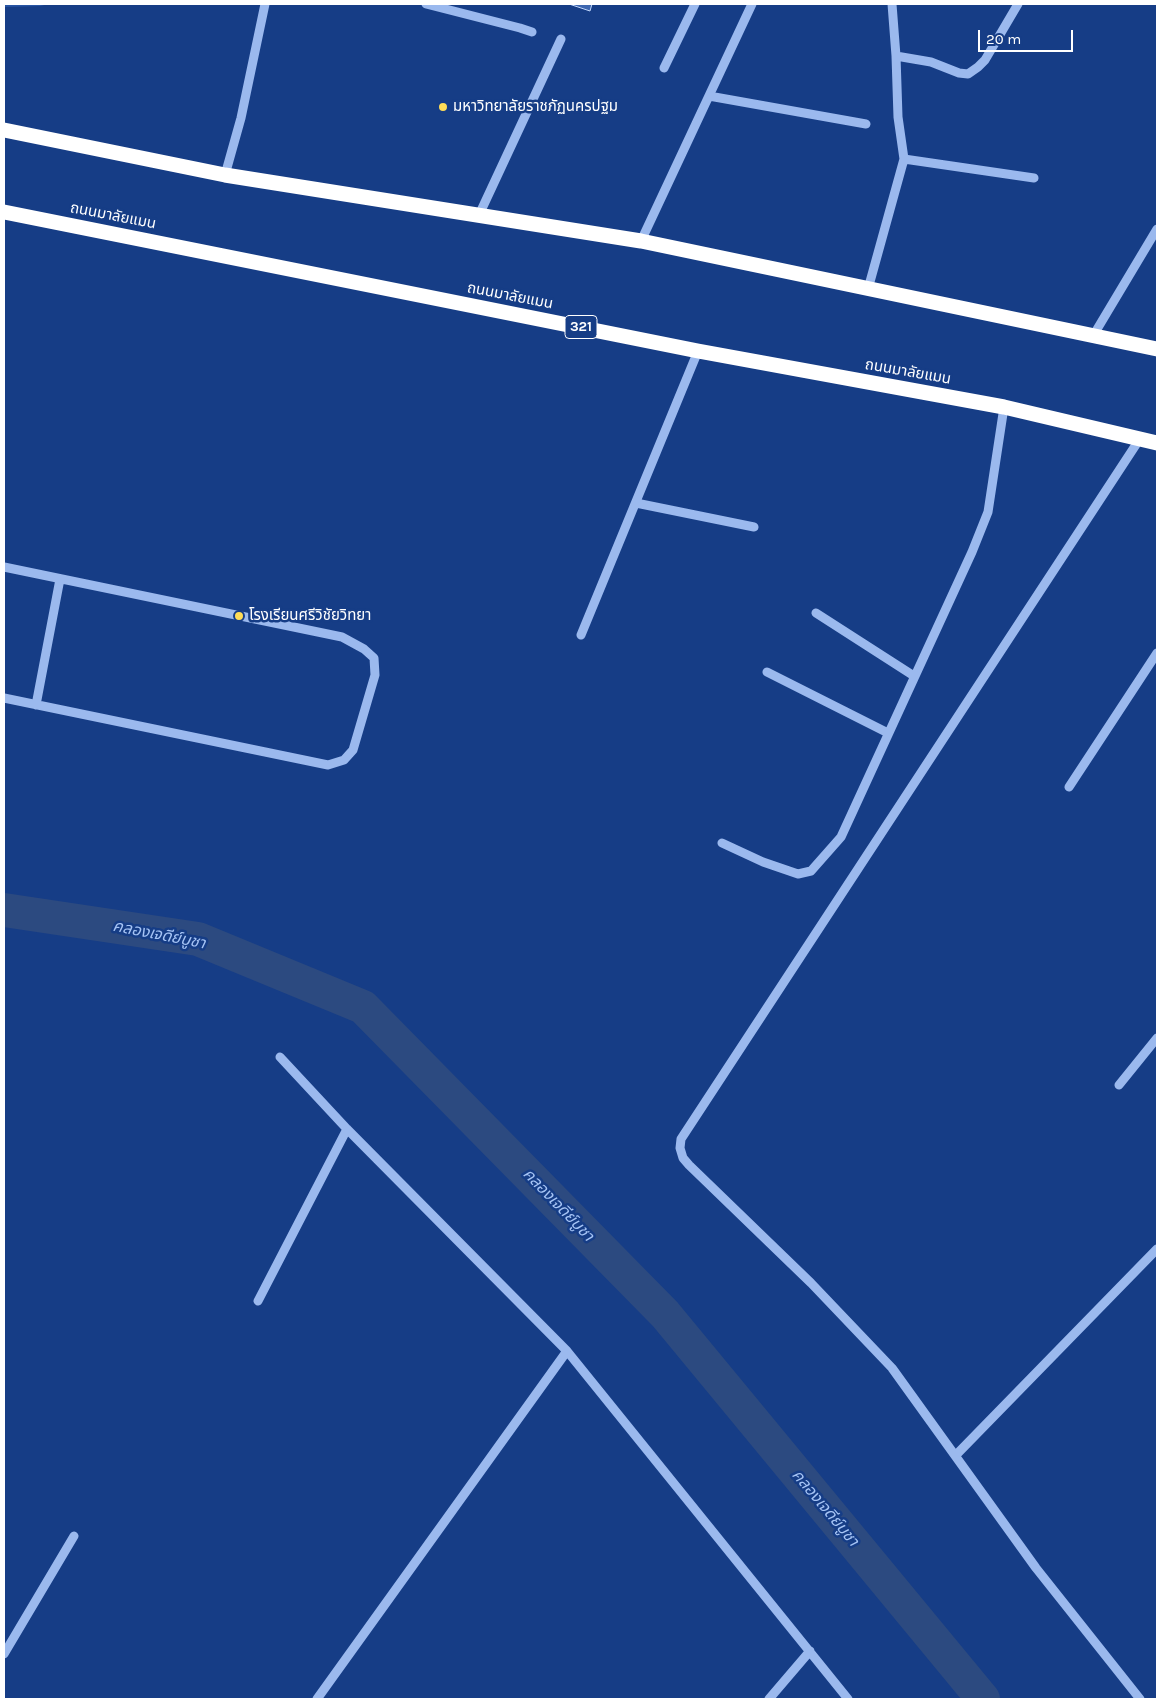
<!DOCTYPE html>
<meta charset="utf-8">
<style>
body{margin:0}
#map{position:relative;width:1161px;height:1703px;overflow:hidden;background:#163d86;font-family:Karla,sans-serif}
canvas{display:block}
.frame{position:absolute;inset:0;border:5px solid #fff;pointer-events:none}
.scale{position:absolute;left:978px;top:30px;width:95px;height:22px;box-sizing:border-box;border:2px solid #fff;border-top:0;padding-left:6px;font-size:15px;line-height:18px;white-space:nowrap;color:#fff;-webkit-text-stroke:4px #163d86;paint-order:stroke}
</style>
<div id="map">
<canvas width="1161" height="1703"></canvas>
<div class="frame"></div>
<div class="scale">20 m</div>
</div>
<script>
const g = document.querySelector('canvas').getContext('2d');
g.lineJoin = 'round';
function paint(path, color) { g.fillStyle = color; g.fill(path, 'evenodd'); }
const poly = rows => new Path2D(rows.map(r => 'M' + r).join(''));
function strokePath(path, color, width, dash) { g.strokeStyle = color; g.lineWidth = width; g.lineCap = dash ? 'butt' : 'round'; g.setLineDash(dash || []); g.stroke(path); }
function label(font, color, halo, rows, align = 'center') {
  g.font = font + ' Karla,"Noto Sans Thai",sans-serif'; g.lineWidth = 5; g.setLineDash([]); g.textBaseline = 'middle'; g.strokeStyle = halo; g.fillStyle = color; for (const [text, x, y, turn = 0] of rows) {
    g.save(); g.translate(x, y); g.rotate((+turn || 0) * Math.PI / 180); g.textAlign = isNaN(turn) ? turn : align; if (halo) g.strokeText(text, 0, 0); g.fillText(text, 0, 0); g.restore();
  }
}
paint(poly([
 [4,4,49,4,40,6,4,7]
]), '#2855a4');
strokePath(poly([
 [4,910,198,939,363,1007,665,1314,983,1699]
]), '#2c4a80', 34);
const building = poly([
 [569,4,592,4,590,11,569,4]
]);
paint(building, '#3e67b0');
strokePath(building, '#c0d6fa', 1);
strokePath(poly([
 [426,4,520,28,532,32],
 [896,56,931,62,959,73,968,74,978,67,985,60,1018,4],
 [664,68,695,4],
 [709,96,866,124],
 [904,159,1034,178],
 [225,175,241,118,265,4],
 [479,215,561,39],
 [641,241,752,4],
 [868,289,904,159,898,117,896,56,892,4],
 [1093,336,1157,229],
 [1139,440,681,1139,680,1148,683,1158,689,1165,811,1283,892,1368,1036,1568,1140,1699],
 [636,503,754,527],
 [4,567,342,637,364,649,374,658,375,675,353,750,344,760,328,765,4,698],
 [816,613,914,676],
 [581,635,698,351],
 [767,672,888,733],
 [36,705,60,579],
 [1069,787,1157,653],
 [722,843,763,862,798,874,811,871,841,837,972,552,988,512,1004,407],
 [280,1057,347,1129,567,1351,848,1699],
 [1119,1085,1157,1038],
 [258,1301,347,1129],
 [956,1455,1157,1249],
 [4,1654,74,1536],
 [317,1699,567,1351],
 [769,1699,810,1651]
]), '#9bb9ee', 9);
strokePath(poly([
 [4,130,225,175,641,241,1157,349],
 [4,212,698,351,1004,407,1157,443]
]), '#fff', 15);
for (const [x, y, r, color] of [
 [443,107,5,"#ffdd58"],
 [239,616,5,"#ffdd58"]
]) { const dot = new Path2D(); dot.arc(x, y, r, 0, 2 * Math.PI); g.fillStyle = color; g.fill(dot); strokePath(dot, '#163d86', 2); }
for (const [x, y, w] of [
 [581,327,32]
]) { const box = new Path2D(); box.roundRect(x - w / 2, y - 11.5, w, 23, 4); g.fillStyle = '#163d86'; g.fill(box); strokePath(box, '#fff', 1); }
label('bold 14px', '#fff', null, [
 ["321",581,327]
]);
label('15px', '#fff', '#163d86', [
 ["มหาวิทยาลัยราชภัฏนครปฐม",453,107],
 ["โรงเรียนศรีวิชัยวิทยา",249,616]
], 'left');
label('15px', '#fff', '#163d86', [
 ["ถนนมาลัยแมน",113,216,11],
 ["ถนนมาลัยแมน",510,296,11],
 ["ถนนมาลัยแมน",908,372,10]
]);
label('italic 16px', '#a6c4f5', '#163d86', [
 ["คลองเจดีย์บูชา",159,935,11],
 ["คลองเจดีย์บูชา",558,1205,46],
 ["คลองเจดีย์บูชา",825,1508,50]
]);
</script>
